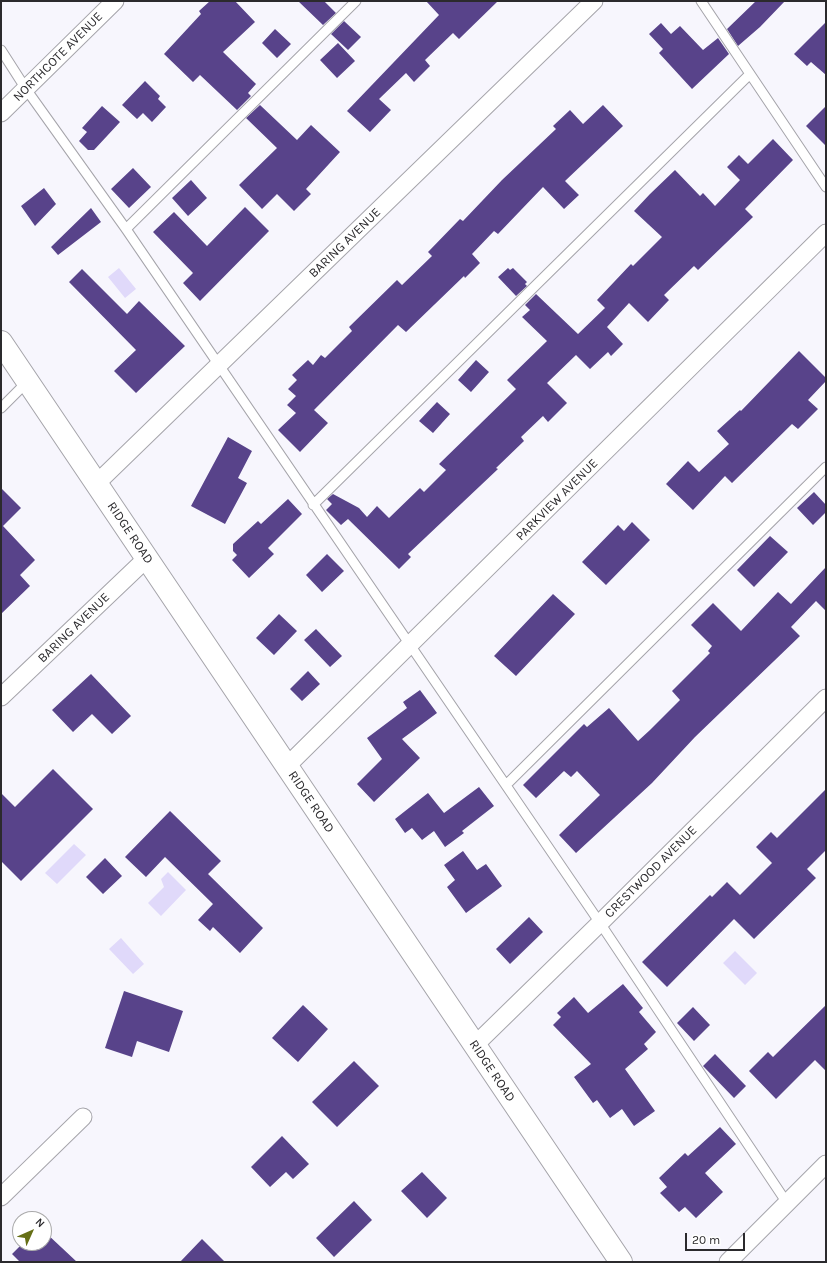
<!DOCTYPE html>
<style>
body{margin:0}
#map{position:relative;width:827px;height:1263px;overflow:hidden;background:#f7f6fd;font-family:Karla,sans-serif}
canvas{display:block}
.frame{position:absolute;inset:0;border:2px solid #2b2a2d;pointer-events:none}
.north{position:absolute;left:12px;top:1211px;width:40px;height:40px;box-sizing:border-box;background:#fff;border:1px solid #aaaaab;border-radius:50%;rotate:45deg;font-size:11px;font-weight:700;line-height:16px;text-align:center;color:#2b2a2d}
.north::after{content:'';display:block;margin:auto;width:14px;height:18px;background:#666f16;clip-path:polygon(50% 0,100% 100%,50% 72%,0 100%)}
.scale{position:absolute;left:685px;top:1233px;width:60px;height:18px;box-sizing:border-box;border:2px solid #2b2a2d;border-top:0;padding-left:5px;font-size:12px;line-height:14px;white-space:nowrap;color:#2b2a2d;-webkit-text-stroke:3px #fff;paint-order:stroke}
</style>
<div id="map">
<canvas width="827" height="1263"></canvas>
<div class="frame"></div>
<div class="north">N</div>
<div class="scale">20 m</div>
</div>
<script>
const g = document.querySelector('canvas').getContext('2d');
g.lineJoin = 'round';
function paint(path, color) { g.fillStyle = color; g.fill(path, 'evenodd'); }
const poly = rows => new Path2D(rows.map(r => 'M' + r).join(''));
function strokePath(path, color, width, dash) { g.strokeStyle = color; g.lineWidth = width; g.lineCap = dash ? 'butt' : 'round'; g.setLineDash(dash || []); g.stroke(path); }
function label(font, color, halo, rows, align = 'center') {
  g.font = font + ' Karla,sans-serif'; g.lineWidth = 4; g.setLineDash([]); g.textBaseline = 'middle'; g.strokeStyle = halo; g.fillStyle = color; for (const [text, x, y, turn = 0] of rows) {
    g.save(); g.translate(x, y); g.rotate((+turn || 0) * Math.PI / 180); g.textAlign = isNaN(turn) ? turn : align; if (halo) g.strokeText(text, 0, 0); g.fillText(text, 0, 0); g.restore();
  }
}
paint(poly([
 [119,268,136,289,125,298,108,277],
 [74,844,86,855,57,884,45,873],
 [168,872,186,890,161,916,148,903,164,887,161,879],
 [121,938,144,964,133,974,109,949],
 [735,951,757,973,745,985,723,963]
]), '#e0d9fa');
paint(poly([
 [210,1,235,1,255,22,223,52,256,84,248,93,251,96,237,110,200,75,193,82,164,54,201,14,199,11],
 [298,1,324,1,336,13,323,25],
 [426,1,498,1,459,39,453,33,425,60,430,66,414,82,406,73,379,99,391,110,370,132,347,111,439,15],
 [756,1,785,1,760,27,738,46,727,29],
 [344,21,361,37,348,50,331,34],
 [826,22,826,75,811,62,807,66,794,54],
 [661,23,671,34,680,26,703,50,718,38,729,54,692,89,659,53,663,49,649,34],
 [275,29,291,44,277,58,262,43],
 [338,43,355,61,337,78,320,60],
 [145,81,160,96,158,99,166,107,152,122,143,113,137,119,122,105],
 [260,105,297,140,311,125,340,152,306,189,311,194,294,211,277,194,262,209,239,185,277,148,246,118],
 [603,105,623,126,565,181,579,195,564,209,543,187,498,234,494,231,472,254,480,263,465,278,464,276,406,332,398,325,314,410,328,423,300,452,278,430,296,413,287,405,296,396,288,389,297,380,292,375,308,360,313,365,321,355,325,358,352,331,349,327,397,280,402,285,432,256,428,252,460,219,463,221,502,180,556,129,553,126,570,110,583,124],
 [102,106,120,122,94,150,88,150,79,141,87,132,82,128],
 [826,106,826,146,806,126],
 [773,139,793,160,745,209,753,217,698,270,694,266,664,295,669,300,648,322,629,303,607,327,623,344,611,356,608,352,590,369,576,355,547,383,567,403,548,422,543,416,521,437,524,441,496,468,498,469,408,554,411,557,399,569,348,519,341,525,326,510,332,504,327,499,333,494,359,508,367,517,377,506,389,518,420,488,424,492,446,470,439,464,516,389,507,380,547,341,522,317,530,310,525,305,536,294,578,334,605,308,597,300,631,264,633,266,662,237,634,211,650,194,675,170,700,196,703,193,715,206,740,180,727,167,739,155,748,164],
 [133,168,151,187,129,208,111,189],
 [191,180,207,198,188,216,172,198],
 [44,188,56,204,35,226,21,206],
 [245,207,269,231,200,301,183,283,193,273,153,232,174,212,207,246],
 [91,208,101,222,58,255,51,247],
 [508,268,510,270,513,268,527,282,525,284,527,286,516,296,498,277],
 [82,269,127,314,139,301,185,346,136,393,114,371,136,350,69,282],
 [799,351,826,378,826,381,808,400,818,409,798,429,792,424,732,483,725,476,693,510,666,484,688,461,699,472,729,444,717,431,740,410,741,411],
 [476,360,489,372,471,392,458,380],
 [437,402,450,414,433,433,419,421],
 [228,437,252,451,238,478,247,483,225,524,191,506],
 [1,488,21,508,3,526,35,560,20,575,30,586,1,614],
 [814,492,826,505,826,512,813,525,797,508],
 [288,499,302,514,268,548,274,554,249,578,232,560,237,555,233,551,233,544,258,521,261,524],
 [632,522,650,540,606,585,582,562,618,525,624,531],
 [770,536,788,552,754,587,737,570],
 [327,554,344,571,322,592,306,575],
 [826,567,826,611,816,601,791,627,800,636,695,737,652,783,576,853,559,835,600,795,577,771,571,777,564,771,536,798,523,785,584,724,587,727,609,708,638,741,650,730,680,700,672,691,710,653,708,651,712,646,691,625,713,603,741,631,778,592,791,604],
 [553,594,575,614,516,676,494,656],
 [279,614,297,631,274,655,256,638],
 [316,629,342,656,330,667,304,640],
 [308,671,320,684,302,701,290,689],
 [91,674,131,716,112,734,92,714,73,732,52,710],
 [420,690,437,713,402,739,420,758,374,802,357,784,382,759,367,738,407,708,403,702],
 [53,769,93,809,21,881,1,861,1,793,15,807],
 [479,787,494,806,462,831,464,833,445,847,434,831,422,840,412,828,405,833,395,819,428,793,444,813],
 [826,789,826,850,807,869,816,878,754,939,734,919,667,987,642,962,710,895,712,897,727,882,740,895,772,863,756,847,771,832,777,838],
 [170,811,221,861,208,874,263,928,240,953,213,927,210,931,198,920,213,904,165,857,146,877,125,857],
 [463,851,477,870,486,864,502,886,466,913,447,887,455,880,444,865],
 [105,858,122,876,103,894,86,877],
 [529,917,543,932,510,964,496,949],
 [623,984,643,1008,639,1012,656,1032,644,1044,648,1049,625,1069,655,1111,634,1126,622,1109,610,1118,597,1100,593,1103,574,1077,591,1064,553,1025,561,1017,557,1013,574,997,588,1013],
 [124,991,183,1011,169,1052,137,1041,132,1057,105,1048],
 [303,1005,328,1029,298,1062,272,1038],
 [826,1005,826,1071,815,1060,776,1099,749,1071,768,1052,773,1057],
 [693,1007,710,1025,694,1041,677,1023],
 [715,1054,746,1086,734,1098,703,1066],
 [354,1061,379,1086,337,1127,312,1102],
 [720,1127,736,1144,705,1173,723,1192,696,1218,685,1207,679,1212,660,1193,667,1187,659,1178,685,1153,688,1156],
 [282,1136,309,1164,293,1179,286,1172,270,1187,251,1167],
 [422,1172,447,1198,427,1218,401,1191],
 [354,1201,372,1220,334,1257,316,1238],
 [46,1233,77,1262,20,1262,12,1254,23,1243,44,1243,44,1235],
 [202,1239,225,1262,180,1262]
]), '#58438a');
const service = poly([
 [701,1,826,187],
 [1,50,26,89,126,229,600,923,787,1203],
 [126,229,356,1],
 [1,408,28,381],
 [313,505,750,74],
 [506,785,826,467]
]);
const minor = poly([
 [1,113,115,1],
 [96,484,594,1],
 [1,697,147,558],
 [287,766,826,233],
 [475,1045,600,923,826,698],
 [1,1197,83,1117],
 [728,1262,826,1164]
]);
const primary = poly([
 [1,342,621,1262]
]);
strokePath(service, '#a5a4aa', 11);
strokePath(minor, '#a5a4aa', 19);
strokePath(primary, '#a5a4aa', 24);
strokePath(service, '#fff', 9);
strokePath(minor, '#fff', 17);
strokePath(primary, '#fff', 22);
label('13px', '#2b2a2d', '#fff', [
 ["NORTHCOTE AVENUE",58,57,-45],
 ["BARING AVENUE",345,243,-44],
 ["PARKVIEW AVENUE",557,500,-45],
 ["RIDGE ROAD",130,533,56],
 ["BARING AVENUE",74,628,-44],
 ["RIDGE ROAD",311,802,56],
 ["CRESTWOOD AVENUE",651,872,-45],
 ["RIDGE ROAD",492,1071,56]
]);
</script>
